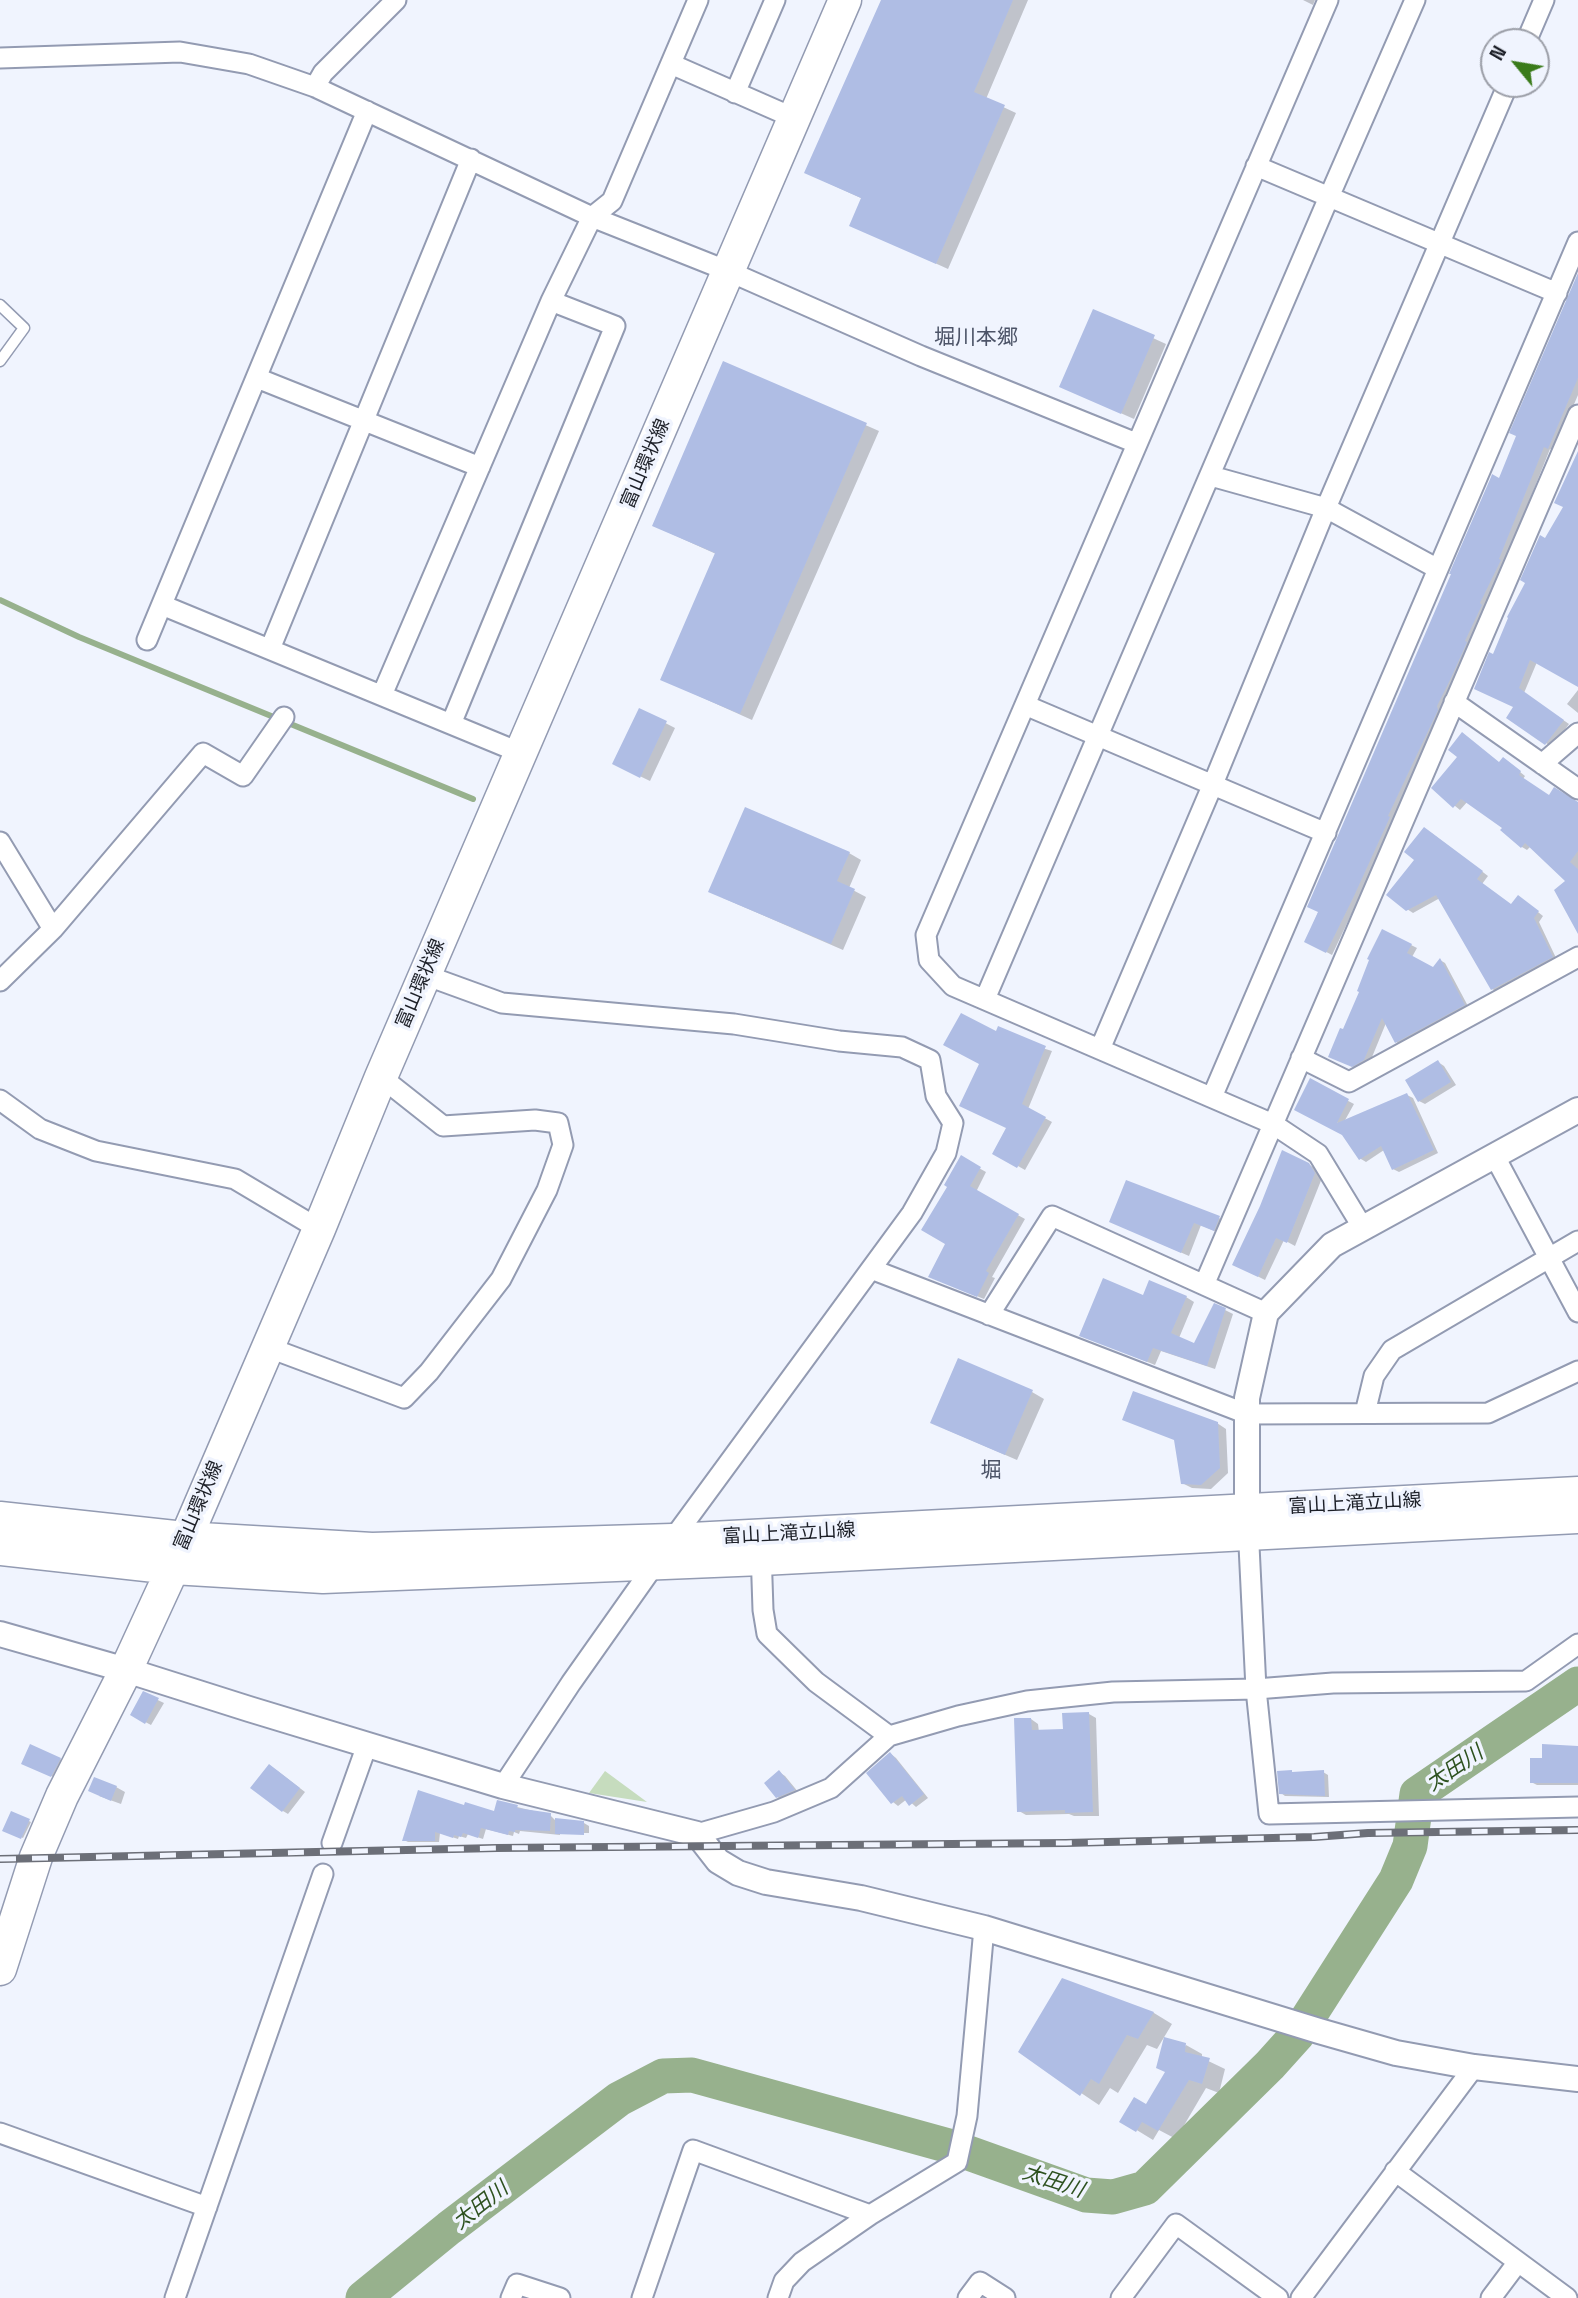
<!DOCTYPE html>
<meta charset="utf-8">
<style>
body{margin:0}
#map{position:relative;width:1578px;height:2298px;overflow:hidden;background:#f0f4fe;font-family:"Space Grotesk",sans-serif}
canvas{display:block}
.north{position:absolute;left:1480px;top:28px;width:70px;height:70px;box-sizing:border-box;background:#f0f4fe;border:2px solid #9c9fa8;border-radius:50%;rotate:300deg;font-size:19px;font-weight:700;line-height:28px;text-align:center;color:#1d2028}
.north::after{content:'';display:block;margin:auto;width:24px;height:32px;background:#3a7b1a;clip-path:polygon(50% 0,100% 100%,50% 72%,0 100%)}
</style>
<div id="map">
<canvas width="1578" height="2298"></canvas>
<div class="north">N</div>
</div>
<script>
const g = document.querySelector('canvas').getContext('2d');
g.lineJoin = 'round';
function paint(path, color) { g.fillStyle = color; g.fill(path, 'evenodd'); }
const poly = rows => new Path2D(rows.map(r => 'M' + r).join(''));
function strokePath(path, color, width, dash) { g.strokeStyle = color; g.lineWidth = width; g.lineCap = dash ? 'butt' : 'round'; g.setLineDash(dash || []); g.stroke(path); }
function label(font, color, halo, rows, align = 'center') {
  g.font = font + ' "Space Grotesk","Noto Sans JP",sans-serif'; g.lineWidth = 7; g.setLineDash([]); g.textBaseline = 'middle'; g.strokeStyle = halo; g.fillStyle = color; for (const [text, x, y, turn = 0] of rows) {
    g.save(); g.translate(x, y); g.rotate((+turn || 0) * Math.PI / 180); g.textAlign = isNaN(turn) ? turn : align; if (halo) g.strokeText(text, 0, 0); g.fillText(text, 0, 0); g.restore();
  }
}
paint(poly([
 [605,1771,647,1802,589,1793]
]), '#c6dcbe');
paint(poly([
 [883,0,1028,0,986,99,1016,113,948,269,851,225,863,199,806,173],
 [1303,0,1315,0,1313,5],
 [1578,278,1578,395,1554,451,1550,449,1504,564,1506,565,1484,608,1487,609,1472,646,1393,821,1395,822,1332,955,1306,941,1500,480],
 [1094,311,1166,344,1134,419,1062,387],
 [724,363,879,431,752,720,663,680,716,554,654,526],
 [1578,457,1578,685,1537,662,1524,693,1569,724,1552,747,1508,718,1515,707,1494,656,1546,540,1565,507],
 [1578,690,1578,713,1567,704],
 [640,710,675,728,650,781,623,768],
 [1509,763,1525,776,1523,779,1578,816,1578,931,1568,881,1531,846,1527,850,1522,847,1505,827,1468,801,1460,810,1433,788],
 [1430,832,1488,876,1482,884,1512,906,1524,901,1543,916,1539,922,1557,960,1498,992,1492,989,1440,898,1413,913,1407,909,1416,859],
 [849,853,861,860,849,888,866,897,843,950,723,898],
 [1383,931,1417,948,1412,957,1434,969,1440,960,1445,963,1469,1008,1401,1045,1396,1042,1386,1023,1370,1062,1358,1069,1336,1059],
 [997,1034,1052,1051,1028,1109,1052,1122,1025,1170,995,1153,1009,1128],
 [1438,1062,1444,1066,1456,1085,1425,1104,1419,1101],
 [1310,1081,1354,1104,1344,1122,1407,1095,1413,1098,1438,1153,1399,1172,1393,1169,1384,1150,1366,1162,1361,1159],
 [961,1158,986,1172,976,1192,1025,1219,992,1277,995,1278,984,1299,937,1280,947,1244,950,1187],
 [1308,1164,1316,1169,1322,1178,1295,1246,1284,1240,1265,1280,1241,1268],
 [1127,1182,1219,1218,1226,1222,1221,1234,1201,1225,1189,1256,1118,1225],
 [1144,1297,1186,1297,1194,1302,1179,1338,1195,1346,1225,1310,1233,1314,1215,1369,1161,1351,1155,1365,1081,1335],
 [1032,1392,1044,1399,1017,1460,945,1429],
 [1217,1423,1226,1429,1228,1473,1211,1489,1192,1488,1182,1483],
 [143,1693,164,1703,151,1725,132,1715],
 [1089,1714,1096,1718,1099,1816,1074,1816,1069,1814,1026,1815,1019,1811,1031,1719,1038,1724,1039,1732,1064,1731],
 [1578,1746,1578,1791,1578,1785,1537,1785,1531,1782],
 [891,1754,896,1758,928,1798,916,1807,907,1799,898,1806,893,1802],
 [60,1759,69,1764,61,1780,32,1768],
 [275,1769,305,1792,288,1814,283,1811],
 [779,1772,785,1776,799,1793,783,1800,777,1797],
 [1323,1772,1328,1775,1329,1797,1285,1796,1281,1793,1295,1774],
 [116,1787,125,1792,121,1804,99,1796],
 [465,1807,496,1813,517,1807,550,1815,555,1820,584,1823,589,1826,589,1833,560,1833,560,1835,520,1831,519,1834,514,1832,513,1836,486,1829,483,1839,468,1834,466,1838,459,1836,458,1839,440,1833,439,1842,408,1842,404,1840],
 [12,1813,31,1822,23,1838,4,1830],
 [1063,1981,1154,2013,1172,2024,1157,2049,1147,2045,1118,2093,1110,2088,1099,2105,1020,2052],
 [1186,2045,1202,2054,1202,2058,1225,2069,1219,2093,1206,2088,1176,2139,1159,2130,1153,2140,1122,2121,1147,2106]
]), '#0003');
strokePath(poly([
 [0,600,79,637,473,799]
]), '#97b18d', 6);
strokePath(poly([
 [363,2298,449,2228,619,2099,663,2076,692,2075,949,2146,1086,2195,1113,2197,1145,2188,1270,2065,1297,2035,1396,1880,1410,1846,1417,1794,1578,1684]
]), '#97b18d', 35);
paint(poly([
 [881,0,1013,0,974,92,1005,105,936,264,849,226,861,198,804,173],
 [1578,273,1578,378,1548,449,1544,447,1499,559,1501,560,1480,603,1482,605,1465,641,1467,642,1451,678,1437,706,1438,710,1388,816,1390,817,1354,896,1326,953,1304,942,1318,912,1307,907,1451,574,1449,574,1491,477,1492,474,1499,478,1516,436,1509,433],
 [1093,309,1155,335,1121,414,1059,387],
 [723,361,867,423,740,714,660,680,715,553,652,526],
 [1578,451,1578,687,1530,660,1519,688,1564,720,1545,745,1506,718,1513,707,1474,689,1489,652,1493,654,1508,618,1507,617,1525,583,1520,580,1540,535,1545,538,1563,507,1554,503],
 [639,708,667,721,640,778,612,764],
 [1462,732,1499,762,1503,757,1521,771,1519,775,1549,795,1554,787,1578,802,1578,851,1570,862,1578,869,1578,934,1554,890,1565,881,1525,843,1521,848,1500,830,1502,828,1461,799,1453,808,1431,788,1457,757,1448,750],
 [745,807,850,852,837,881,855,889,831,944,708,892],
 [1424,827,1483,871,1477,879,1511,904,1518,895,1539,911,1534,918,1553,957,1491,990,1436,895,1406,911,1386,895,1414,860,1404,852],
 [1382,929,1412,944,1407,953,1433,967,1440,958,1465,1005,1395,1043,1382,1018,1364,1060,1352,1067,1328,1057,1340,1028,1343,1029,1359,992,1357,991,1369,960,1367,959],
 [961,1013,996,1031,998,1026,1046,1046,1022,1104,1046,1117,1017,1168,992,1154,1006,1128,959,1106,979,1064,943,1045],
 [1438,1060,1451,1082,1418,1102,1405,1080],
 [1310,1078,1349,1099,1337,1123,1407,1093,1434,1150,1392,1170,1381,1146,1359,1160,1342,1135,1294,1110],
 [1282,1150,1309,1163,1315,1173,1287,1243,1276,1238,1258,1277,1232,1265,1260,1206],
 [961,1155,981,1167,970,1186,1019,1214,986,1271,989,1273,977,1297,928,1277,945,1244,921,1230,947,1187,944,1185],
 [1126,1180,1220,1216,1214,1231,1194,1223,1181,1253,1109,1222],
 [1103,1278,1143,1295,1149,1280,1187,1296,1171,1333,1194,1343,1214,1303,1226,1308,1207,1366,1153,1348,1147,1362,1079,1336],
 [958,1358,1033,1390,1005,1455,930,1423],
 [1133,1391,1218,1422,1220,1468,1201,1485,1181,1484,1174,1440,1122,1420],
 [143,1691,159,1698,145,1724,130,1715],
 [1089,1712,1093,1812,1065,1813,1065,1810,1017,1812,1014,1718,1031,1718,1032,1730,1063,1729,1062,1713],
 [30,1744,61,1758,51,1777,21,1764],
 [1542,1744,1578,1746,1578,1783,1530,1783,1530,1758,1542,1758],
 [890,1752,924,1794,909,1806,902,1796,891,1804,866,1773],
 [269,1764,300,1788,282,1812,250,1788],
 [779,1770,795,1790,776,1798,764,1783],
 [1292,1770,1292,1772,1324,1770,1325,1796,1279,1794,1277,1771],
 [94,1777,117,1786,111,1801,88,1791],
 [418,1790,464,1805,465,1802,494,1811,497,1800,518,1805,517,1808,551,1813,550,1831,515,1830,515,1832,509,1831,508,1835,481,1828,478,1838,463,1833,461,1837,454,1835,453,1838,435,1832,435,1841,402,1841],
 [11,1811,30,1819,21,1839,2,1831],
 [555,1818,584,1821,584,1835,555,1834],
 [1062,1978,1154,2012,1138,2039,1127,2035,1099,2084,1091,2079,1080,2096,1018,2052],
 [1164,2037,1186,2043,1185,2052,1210,2058,1202,2084,1189,2080,1158,2131,1142,2122,1136,2132,1119,2122,1134,2097,1146,2104,1165,2072,1156,2068]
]), '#afbde4');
const service = poly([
 [0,305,24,328,0,361]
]);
const minor = poly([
 [1328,0,926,935,929,960,953,986,1273,1124,1318,1154,1363,1228],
 [1526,42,1544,0],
 [0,58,180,52,249,64,315,87,592,217,728,271,921,356,1136,443],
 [671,64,794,118],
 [315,87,323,73,396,0],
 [735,93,775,0],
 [1256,166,1557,293],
 [257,378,480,467],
 [1211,476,1326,508,1438,569],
 [162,605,521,753],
 [147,640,367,111],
 [270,649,471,159],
 [382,695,551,301,592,217,612,201,698,0],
 [1454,702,1578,789],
 [1025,705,1326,833],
 [451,724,615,326,551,301],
 [1542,764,1578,733],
 [0,842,53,929],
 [425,975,502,1003,734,1024,839,1041,902,1047,930,1060,936,1096,953,1123,946,1153,912,1213,672,1540,571,1683,503,1786],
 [0,981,53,929,203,753,243,776,284,717],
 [985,999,1329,197,1415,0],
 [1100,1049,1213,784,1326,508,1508,84],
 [1301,1058,1349,1082,1578,957],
 [1212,1097,1578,242],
 [0,1100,40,1129,96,1151,235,1179,319,1229],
 [1494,1155,1578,1312],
 [871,1269,1247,1414,1488,1413,1578,1371],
 [1204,1285,1578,415],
 [989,1315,1052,1216,1266,1313],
 [267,1347,404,1398,429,1372,501,1279,547,1190,563,1145,558,1123,535,1120,443,1126,381,1077],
 [1365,1413,1374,1376,1392,1350,1578,1241],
 [1248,1525,1256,1689,1269,1814,1578,1807],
 [761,1550,763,1610,767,1634,816,1682,889,1736],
 [697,1834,774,1812,831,1788,889,1736,958,1716,1027,1701,1113,1692,1256,1689,1333,1683,1526,1681,1578,1644],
 [332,1843,367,1745],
 [0,2133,207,2207],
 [1395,2171,1567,2298],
 [175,2298,323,1874],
 [511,2298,517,2284,560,2298],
 [642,2298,693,2150,870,2215],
 [778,2298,784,2281,802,2262,870,2215,957,2162,967,2116,984,1928],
 [968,2298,980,2282,1005,2298],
 [1121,2298,1176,2224,1278,2298],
 [1301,2298,1474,2067],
 [1491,2298,1518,2262]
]);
const tertiary = poly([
 [1247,1510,1247,1398,1266,1313,1332,1245,1578,1110],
 [0,1634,126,1670,249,1709,503,1786,697,1834,718,1861,738,1873,766,1882,861,1898,984,1928,1319,2031,1396,2053,1474,2067,1578,2079]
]);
const primary = poly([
 [0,1518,184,1538,372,1549,672,1540,1578,1493],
 [0,1549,173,1568,323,1577,762,1559,1578,1517],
 [0,1969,36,1857,62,1796,126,1670,173,1568,319,1229,381,1077,845,0]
]);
strokePath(service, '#939bb2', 13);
strokePath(minor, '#939bb2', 23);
strokePath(tertiary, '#939bb2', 28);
strokePath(primary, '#939bb2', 35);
strokePath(service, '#fff', 10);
strokePath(minor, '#fff', 19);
strokePath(tertiary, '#fff', 24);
strokePath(primary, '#fff', 32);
const rail = poly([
 [0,1859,497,1848,1066,1843,1314,1837,1368,1833,1578,1830]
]);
strokePath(rail, '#6c6f78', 8);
strokePath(rail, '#f0f4fe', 5, [16]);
label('19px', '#1d2028', '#f0f4fe', [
 ["富山環状線",646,464,-67],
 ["富山環状線",421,984,-67],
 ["富山上滝立山線",1355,1504,-3],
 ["富山環状線",199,1506,-67],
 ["富山上滝立山線",789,1534,-3]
]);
label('21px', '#4d5468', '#f0f4fe', [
 ["堀川本郷",976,338],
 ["堀",991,1471]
]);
label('italic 21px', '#2e5220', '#f0f4fe', [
 ["太田川",1455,1769,-34],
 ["太田川",1053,2182,18],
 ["太田川",481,2206,-38]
]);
</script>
